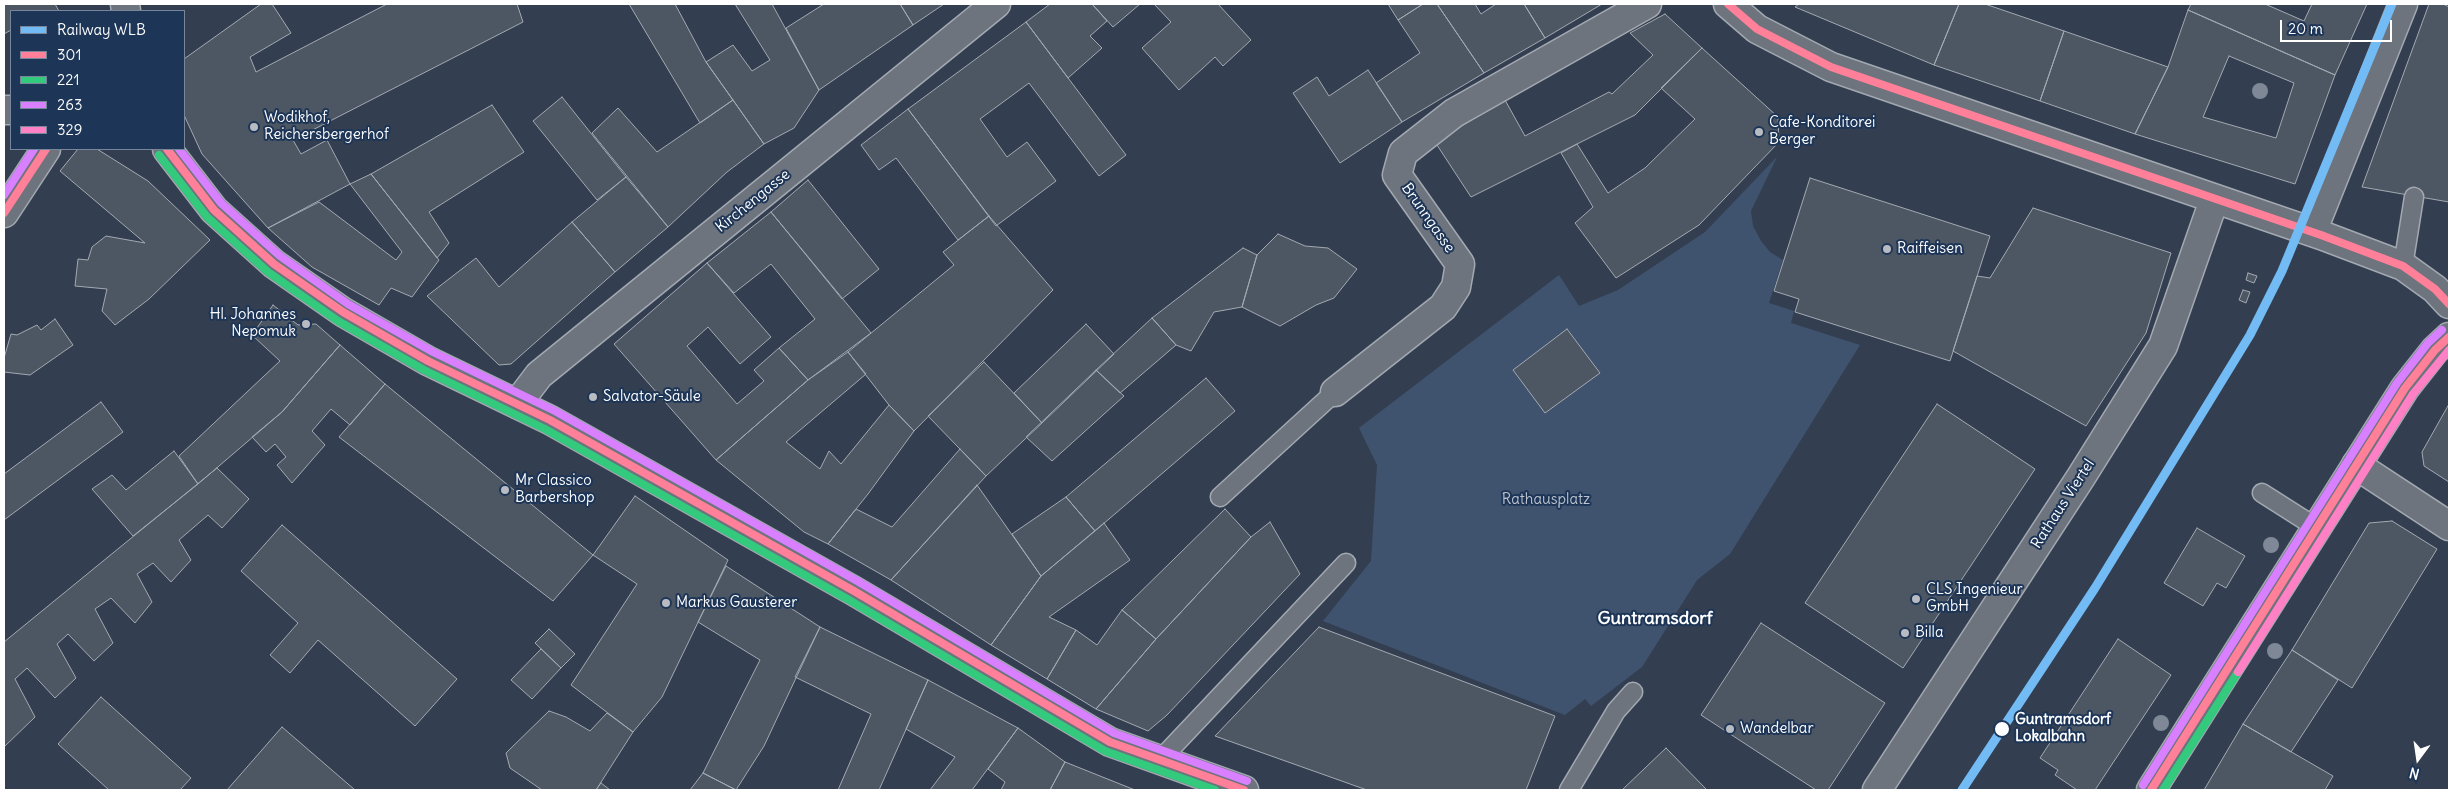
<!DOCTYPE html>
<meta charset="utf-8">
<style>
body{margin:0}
#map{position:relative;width:2453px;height:794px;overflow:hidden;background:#333f51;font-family:Delius,sans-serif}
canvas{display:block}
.frame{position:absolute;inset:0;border:5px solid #fff;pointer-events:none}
.legend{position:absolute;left:10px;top:10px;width:175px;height:140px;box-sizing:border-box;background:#1d3557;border:1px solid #77869a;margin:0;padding:6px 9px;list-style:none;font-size:15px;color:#fff}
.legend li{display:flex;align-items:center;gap:10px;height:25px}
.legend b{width:25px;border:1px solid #77869a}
.north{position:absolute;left:2393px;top:734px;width:50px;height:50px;-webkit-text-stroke:4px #1d3557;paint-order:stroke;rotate:194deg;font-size:14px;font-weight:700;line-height:20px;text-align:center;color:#fff}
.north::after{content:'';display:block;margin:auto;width:18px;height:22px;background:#fff;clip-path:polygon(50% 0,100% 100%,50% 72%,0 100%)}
.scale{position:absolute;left:2280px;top:20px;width:112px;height:22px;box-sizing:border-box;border:2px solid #fff;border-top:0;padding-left:6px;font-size:15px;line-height:18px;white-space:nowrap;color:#fff;-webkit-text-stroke:4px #1d3557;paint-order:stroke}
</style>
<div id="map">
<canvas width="2453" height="794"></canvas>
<div class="frame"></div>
<ul class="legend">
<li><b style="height:6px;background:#73bbf4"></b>Railway WLB</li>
<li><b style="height:6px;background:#ff8098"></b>301</li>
<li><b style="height:6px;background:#33ca7d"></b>221</li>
<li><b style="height:6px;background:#d880ff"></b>263</li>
<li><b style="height:6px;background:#ff80c5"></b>329</li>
</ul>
<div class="north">N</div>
<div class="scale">20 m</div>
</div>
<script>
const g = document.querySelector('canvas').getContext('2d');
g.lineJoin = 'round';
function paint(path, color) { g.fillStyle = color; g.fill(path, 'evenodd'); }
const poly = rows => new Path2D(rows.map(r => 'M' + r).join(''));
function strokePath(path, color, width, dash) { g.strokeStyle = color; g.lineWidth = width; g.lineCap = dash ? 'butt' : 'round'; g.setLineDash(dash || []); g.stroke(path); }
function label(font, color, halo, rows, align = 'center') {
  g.font = font + ' Delius,sans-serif'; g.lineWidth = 4; g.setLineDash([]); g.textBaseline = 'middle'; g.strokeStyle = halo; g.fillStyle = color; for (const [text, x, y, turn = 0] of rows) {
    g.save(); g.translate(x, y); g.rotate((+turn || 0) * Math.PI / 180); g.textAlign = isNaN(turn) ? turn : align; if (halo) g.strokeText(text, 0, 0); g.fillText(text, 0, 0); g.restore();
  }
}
paint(poly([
 [1777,157,1751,211,1753,226,1761,241,1770,252,1783,260,1769,303,1794,311,1791,323,1860,345,1730,554,1697,580,1642,667,1591,706,1585,699,1565,715,1323,621,1371,561,1377,465,1359,428,1559,275,1579,306,1618,290,1705,232]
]), '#40536e');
const building = poly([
 [4,4,55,4,59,11,11,11,11,30,4,34,4,4],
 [261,4,272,4,291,33,250,57,256,72,387,4,517,4,523,22,293,140,301,154,327,140,350,184,268,228,202,154,184,115,184,59,261,4],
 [629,4,675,4,706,62,733,100,700,123,629,4],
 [735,4,772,4,819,90,794,128,764,144,706,62,733,45,752,71,770,60,735,4],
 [824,4,900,4,913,25,819,90,786,28,824,4],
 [900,4,944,4,913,25,900,4],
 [1050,4,1092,4,1107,21,1090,36,1102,48,1068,78,1026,22,1050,4],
 [1092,4,1140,4,1113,27,1092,4],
 [1154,4,1218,4,1251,40,1223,66,1215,57,1179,90,1142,48,1171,22,1154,4],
 [1388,4,1423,4,1398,20,1388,4],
 [1423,4,1437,4,1484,73,1402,122,1376,83,1420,53,1398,20,1423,4],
 [1437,4,1475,4,1481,14,1496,4,1524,4,1545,38,1484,73,1437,4],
 [1524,4,1602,4,1545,38,1524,4],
 [1799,4,1959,4,1934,65,1795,7,1799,4],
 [1959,4,1985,4,2064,31,2040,101,1934,65,1959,4],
 [2191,4,2265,4,2304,21,2312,4,2367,4,2335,75,2188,10,2191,4],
 [2429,4,2443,4,2449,7,2449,202,2362,187,2429,4],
 [2188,10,2335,75,2295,184,2135,134,2168,67,2188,10],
 [2229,56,2294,83,2276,138,2203,117,2229,56],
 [1665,14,1702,48,1635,115,1471,197,1435,142,1505,100,1525,136,1609,92,1612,94,1653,55,1630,33,1665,14],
 [1026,22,1126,155,1099,176,1029,83,980,119,1007,157,1027,142,1056,181,996,226,908,109,1026,22],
 [2064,31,2168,67,2135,134,2040,101,2064,31],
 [1702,48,1778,117,1779,142,1699,225,1616,278,1575,223,1593,207,1561,153,1577,144,1608,193,1645,168,1695,119,1661,88,1702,48],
 [1368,70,1402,122,1340,163,1293,93,1317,77,1329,96,1368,70],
 [562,97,626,177,597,200,533,121,562,97],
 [733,100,764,144,727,172,668,227,592,133,618,108,657,152,733,100],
 [492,105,524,152,429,212,449,243,437,258,371,174,492,105],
 [908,109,989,216,958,240,896,158,879,170,861,145,908,109],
 [78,149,97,149,148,181,210,240,149,299,115,325,102,311,107,289,75,286,78,259,88,260,92,247,106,236,145,243,60,171,78,149],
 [371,174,439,260,412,297,391,288,379,305,312,267,268,228,319,202,396,260,402,252,350,184,371,174],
 [626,177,668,227,615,272,572,222,626,177],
 [1810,178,1990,236,1950,361,1795,312,1799,299,1774,291,1810,178],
 [808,180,879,269,842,299,771,212,808,180],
 [2033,208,2171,253,2146,333,2086,426,1953,351,1977,276,1990,278,2033,208],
 [771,212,871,333,808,380,779,348,815,319,771,264,734,293,707,263,771,212],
 [989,216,1053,290,914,431,889,405,848,352,954,265,943,252,989,216],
 [572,222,615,272,511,364,499,365,427,296,476,258,499,287,572,222],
 [1278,234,1305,246,1328,248,1357,269,1334,298,1316,305,1280,326,1242,307,1257,255,1278,234],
 [1243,248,1257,255,1242,307,1214,312,1191,351,1176,345,1152,318,1243,248],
 [707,263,771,337,740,364,708,327,687,346,737,404,764,381,754,370,779,348,808,380,716,460,614,344,707,263],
 [2248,273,2257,276,2254,283,2246,280,2248,273],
 [2243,290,2250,292,2246,303,2239,300,2243,290],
 [273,305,298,325,316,324,340,345,282,412,198,484,179,456,280,361,252,335,273,305],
 [1152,318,1176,345,1120,393,1096,370,1152,318],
 [55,319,73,345,30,375,4,372,4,358,11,334,17,335,37,325,41,330,55,319],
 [1086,324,1114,354,1042,423,1014,393,1086,324],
 [1567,329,1600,373,1545,413,1513,370,1567,329],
 [340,345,385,384,350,425,331,409,312,431,325,445,292,483,277,465,286,457,275,444,266,452,252,437,282,412,340,345],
 [848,352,866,374,786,442,820,469,829,451,841,464,889,405,914,431,868,494,828,544,804,532,716,460,808,380,848,352],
 [984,362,1042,423,986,476,928,416,984,362],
 [1096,370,1124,396,1052,461,1026,437,1096,370],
 [1206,378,1235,411,1095,531,1066,497,1206,378],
 [385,384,593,555,553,601,339,437,385,384],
 [101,402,123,432,4,520,4,474,101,402],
 [1937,404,2035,469,1903,668,1805,603,1937,404],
 [2449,404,2449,482,2424,466,2422,452,2449,404],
 [960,449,986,476,891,580,828,544,856,509,892,527,960,449],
 [174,451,198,484,133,536,92,489,112,475,126,490,174,451],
 [217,468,249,499,222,528,208,515,179,540,191,560,171,582,153,563,137,574,152,602,135,623,111,598,95,609,113,643,94,661,68,634,57,644,76,678,55,698,27,668,15,679,35,717,4,747,4,642,217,468],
 [977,485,1041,576,991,645,891,580,977,485],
 [635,496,728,560,662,697,633,732,571,685,637,584,593,555,635,496],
 [1066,497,1095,531,1041,576,1012,534,1066,497],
 [1225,509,1251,537,1156,639,1122,610,1225,509],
 [2392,521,2437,549,2352,688,2292,650,2369,523,2392,521],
 [1270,522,1300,574,1167,715,1148,731,1096,709,1156,639,1251,537,1270,522],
 [1104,523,1130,560,1049,617,1076,630,1047,679,991,645,1041,576,1104,523],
 [282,525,457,679,415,726,318,640,290,673,270,655,298,623,241,571,282,525],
 [2197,528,2245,556,2226,588,2217,583,2203,606,2164,583,2197,528],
 [726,566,820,627,764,746,736,790,703,773,760,660,698,622,726,566],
 [1122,610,1156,639,1096,709,1047,679,1076,630,1097,645,1122,610],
 [1761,623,1885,703,1828,790,1816,790,1701,715,1761,623],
 [820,627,928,680,879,790,838,790,871,714,795,677,820,627],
 [1319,627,1555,716,1526,790,1367,790,1215,736,1319,627],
 [549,629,575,654,561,668,535,643,549,629],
 [2118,639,2171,675,2095,790,2077,790,2055,775,2058,770,2040,758,2118,639],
 [541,649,561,668,532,699,511,680,541,649],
 [2292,650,2338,680,2291,752,2243,724,2292,650],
 [928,680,1018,728,972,790,930,790,955,757,906,729,928,680],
 [101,697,191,778,180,790,109,790,58,744,101,697],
 [549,711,566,717,590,731,607,713,633,732,596,790,542,790,510,768,506,753,549,711],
 [2243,724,2333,776,2325,790,2204,790,2243,724],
 [282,727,355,790,227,790,282,727],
 [1018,728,1065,762,1050,790,1001,790,1005,782,988,769,1018,728],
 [1666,748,1707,790,1622,790,1666,748],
 [1065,762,1135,790,1050,790,1065,762],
 [703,773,736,790,690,790,703,773],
 [601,783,610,790,596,790,601,783]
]);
paint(building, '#4d5764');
strokePath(building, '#a3a9b1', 1);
const lane = poly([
 [2403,266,2414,197],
 [2262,493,2317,528],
 [1220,497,1335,392],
 [1160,760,1346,563],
 [1569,790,1616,711,1633,692]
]);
const street = poly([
 [1728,4,1757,29,1831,67,2321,235,2403,266,2435,289,2449,304],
 [4,110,11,110],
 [4,213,46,149],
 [2312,232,2403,4],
 [1335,392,1443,307,1456,287,1460,264,1397,175,1403,153,1454,113,1647,4],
 [517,404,539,375,996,4],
 [2356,465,2449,526],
 [1877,790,2081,477,2163,346,2214,200]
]);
const secondary = poly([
 [125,4,126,11],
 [167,149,214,210,274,264,343,312,428,361,550,420,854,591,1110,742,1244,790],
 [2151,790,2405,388,2435,350,2449,337]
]);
strokePath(lane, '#a3a9b1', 21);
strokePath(street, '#a3a9b1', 31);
strokePath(secondary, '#a3a9b1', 31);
strokePath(lane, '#6e747e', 18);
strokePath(street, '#6e747e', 28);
strokePath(secondary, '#6e747e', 28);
strokePath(poly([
 [1728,4,1757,29,1831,67,2321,235,2403,266,2435,289,2449,304],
 [167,149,214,210,274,264,343,312,428,361,550,420,854,591,1110,742,1244,790],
 [4,213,46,149],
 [2151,790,2405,388,2435,350,2449,337]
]), '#ff8098', 8);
strokePath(poly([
 [159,155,207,217,268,272,338,321,424,370,545,429,849,600,1105,751,1215,790],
 [2163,790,2238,672]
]), '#33ca7d', 8);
strokePath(poly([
 [179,149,221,203,280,256,348,304,433,352,555,411,859,582,1114,733,1247,781],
 [4,195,34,149],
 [2143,785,2397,383,2428,343,2442,330]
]), '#d880ff', 8);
strokePath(poly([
 [2238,672,2413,394,2449,350]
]), '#ff80c5', 8);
strokePath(poly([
 [1962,790,2095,588,2250,335,2282,271,2392,4]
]), '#73bbf4', 9);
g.fillStyle = '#7f8896';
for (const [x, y] of [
 [2260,91],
 [2271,545],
 [2275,651],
 [2161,723]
]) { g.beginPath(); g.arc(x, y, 8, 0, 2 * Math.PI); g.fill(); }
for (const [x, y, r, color] of [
 [254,127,5,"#b8bcc2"],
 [1759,132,5,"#b8bcc2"],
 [1887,249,5,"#b8bcc2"],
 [306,324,5,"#b8bcc2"],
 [593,397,5,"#b8bcc2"],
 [505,490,5,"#b8bcc2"],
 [1916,599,5,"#b8bcc2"],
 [666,603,5,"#b8bcc2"],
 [1905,633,5,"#b8bcc2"],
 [1730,729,5,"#b8bcc2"],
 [2002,729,8,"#fff"]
]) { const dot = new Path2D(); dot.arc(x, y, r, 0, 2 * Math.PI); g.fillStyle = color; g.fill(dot); strokePath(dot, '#1d3557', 2); }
label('15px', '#fff', '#1d3557', [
 ["Wodikhof,",264,118],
 ["Reichersbergerhof",264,135],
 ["Cafe-Konditorei",1769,123],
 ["Berger",1769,140],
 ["Raiffeisen",1897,249],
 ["Hl. Johannes",296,315,"right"],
 ["Nepomuk",296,332,"right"],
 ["Salvator-Säule",603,397],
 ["Mr Classico",515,481],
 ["Barbershop",515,498],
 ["CLS Ingenieur",1926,590],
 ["GmbH",1926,607],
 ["Markus Gausterer",676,603],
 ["Billa",1915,633],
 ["Wandelbar",1740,729]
], 'left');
label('15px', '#fff', '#1d3557', [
 ["Kirchengasse",753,201,-39],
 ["Brunngasse",1428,218,55],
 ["Rathaus Viertel",2063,504,-57]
]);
label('15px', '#bdc4ce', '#1d3557', [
 ["Rathausplatz",1546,500]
]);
label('bold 15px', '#fff', '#1d3557', [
 ["Guntramsdorf",2015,720],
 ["Lokalbahn",2015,737]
], 'left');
label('bold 18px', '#fff', '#1d3557', [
 ["Guntramsdorf",1655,619]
]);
</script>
